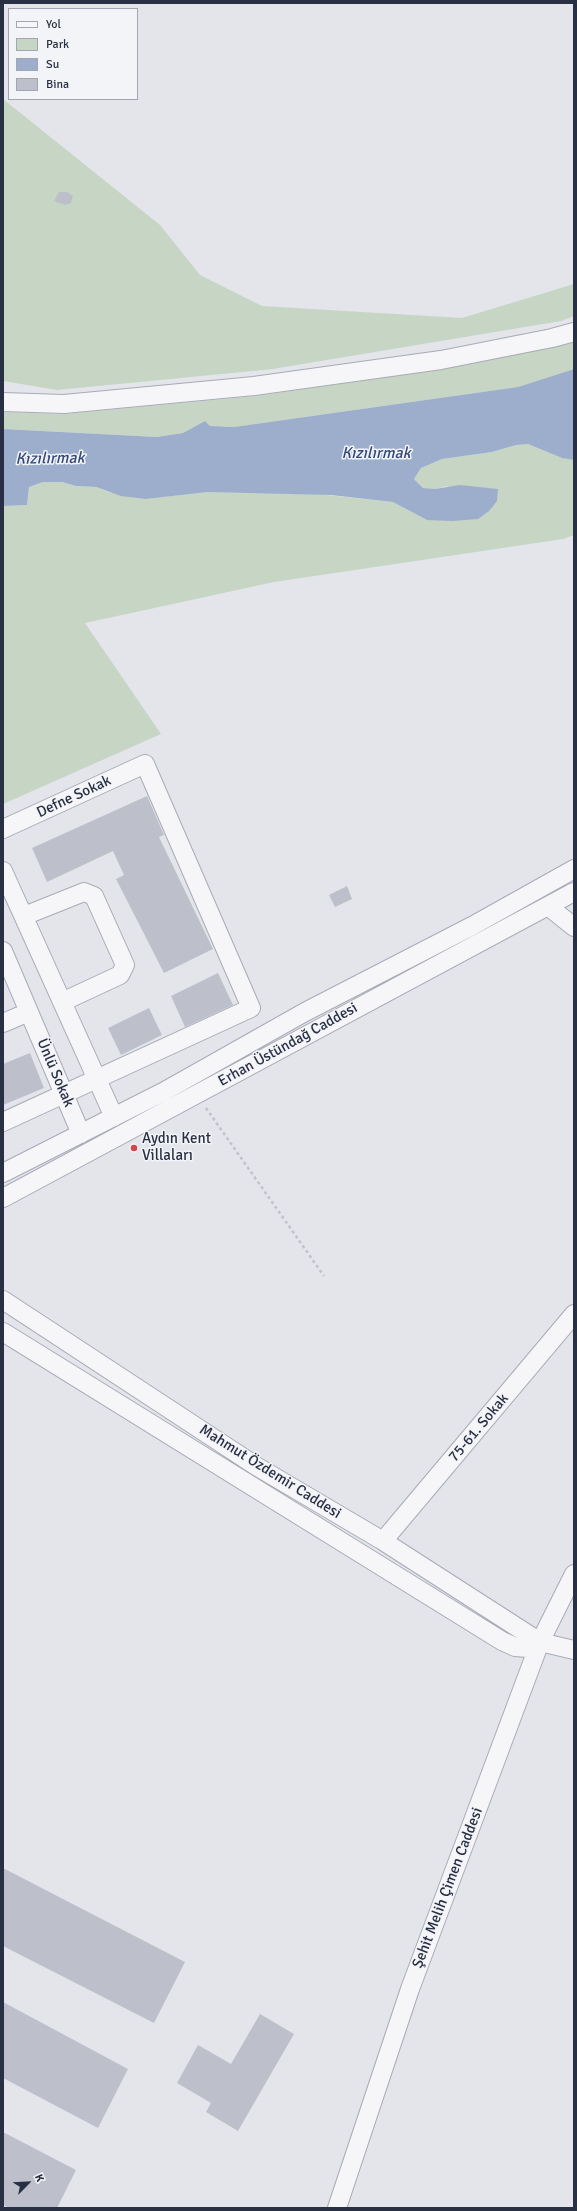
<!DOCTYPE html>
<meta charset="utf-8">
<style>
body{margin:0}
#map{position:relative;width:577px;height:2211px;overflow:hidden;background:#e3e5eb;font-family:Signika,sans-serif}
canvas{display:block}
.frame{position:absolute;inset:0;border:4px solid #2a3044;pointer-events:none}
.legend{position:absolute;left:8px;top:8px;width:130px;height:92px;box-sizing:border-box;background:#f3f4f8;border:1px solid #a3a6b0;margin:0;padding:5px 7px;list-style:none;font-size:12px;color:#2a3044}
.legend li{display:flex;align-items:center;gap:8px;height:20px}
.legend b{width:20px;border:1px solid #a3a6b0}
.north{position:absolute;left:8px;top:2163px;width:40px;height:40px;-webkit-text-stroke:3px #f3f4f8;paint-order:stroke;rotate:66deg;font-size:11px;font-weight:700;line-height:16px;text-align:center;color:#2a3044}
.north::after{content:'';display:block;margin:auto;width:14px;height:18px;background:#2a3044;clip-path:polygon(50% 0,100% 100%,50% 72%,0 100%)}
</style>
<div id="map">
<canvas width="577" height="2211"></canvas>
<div class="frame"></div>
<ul class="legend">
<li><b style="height:5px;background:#f6f6f9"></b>Yol</li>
<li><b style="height:11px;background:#c6d5c4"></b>Park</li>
<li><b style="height:11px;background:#9daecc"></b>Su</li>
<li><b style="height:11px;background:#bdc0cb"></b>Bina</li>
</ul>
<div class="north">K</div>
</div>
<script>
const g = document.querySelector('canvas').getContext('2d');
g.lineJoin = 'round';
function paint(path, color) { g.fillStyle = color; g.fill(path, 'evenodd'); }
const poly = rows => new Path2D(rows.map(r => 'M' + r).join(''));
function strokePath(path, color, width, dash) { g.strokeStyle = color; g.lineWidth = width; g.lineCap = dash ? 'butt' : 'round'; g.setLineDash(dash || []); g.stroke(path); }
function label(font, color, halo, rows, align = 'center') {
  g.font = font + ' Signika,sans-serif'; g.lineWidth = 3; g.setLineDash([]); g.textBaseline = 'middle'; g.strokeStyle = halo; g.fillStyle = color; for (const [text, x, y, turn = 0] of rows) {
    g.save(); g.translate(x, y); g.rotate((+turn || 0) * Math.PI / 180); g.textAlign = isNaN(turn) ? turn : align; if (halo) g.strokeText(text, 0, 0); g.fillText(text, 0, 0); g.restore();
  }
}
paint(poly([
 [3,99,160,225,200,275,262,306,462,318,574,284,574,316,561,321,273,369,57,390,3,381],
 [574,342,574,369,518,387,234,427,210,426,205,421,183,433,157,437,3,429,3,412,64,414,256,396,443,369,554,347],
 [528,444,562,458,574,460,574,535,563,539,274,582,85,623,161,734,3,804,3,506,27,505,29,487,43,482,62,482,76,486,96,487,108,492,146,499,208,492,307,493,393,502,427,520,448,486,435,489,423,488,414,479,421,468,442,459,492,452,516,445]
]), '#c6d5c4');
paint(poly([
 [574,369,574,460,562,458,528,444,516,445,492,452,442,459,421,468,414,479,423,488,435,489,460,485,498,489,497,501,489,511,478,519,452,521,427,520,393,502,331,495,208,492,146,499,121,496,96,487,76,486,62,482,43,482,29,487,27,505,3,506,3,429,157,437,183,433,205,421,210,426,234,427,518,387]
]), '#9daecc');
paint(poly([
 [59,192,67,192,73,196,71,203,65,205,54,201],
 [147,796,164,835,159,837,213,949,164,973,116,879,124,875,113,851,47,882,32,848],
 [347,886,352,899,335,907,329,895],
 [218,973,233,1005,185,1027,171,996],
 [149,1008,162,1035,121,1055,108,1028],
 [30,1053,44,1088,3,1105,3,1064],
 [3,1868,185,1962,154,2023,3,1946],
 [3,2002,128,2069,98,2128,3,2078],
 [260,2014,294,2034,238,2131,206,2112,211,2103,177,2083,198,2045,231,2064],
 [3,2132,76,2170,57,2208,9,2208,3,2205]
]), '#bdc0cb');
const minor = poly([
 [3,402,64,404,254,386,441,360,552,338,574,332],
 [3,829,145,764,251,1008,3,1122],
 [3,871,114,1117],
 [549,907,574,927],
 [24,916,84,892,94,896,125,965,120,975,62,1002],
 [3,951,81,1134],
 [3,1023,29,1012],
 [3,1173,163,1092,305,1012,472,926,574,869],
 [3,1198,574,892],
 [3,1300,256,1466,383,1541,540,1642,574,1650],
 [3,1332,502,1641,515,1647,528,1648,540,1642],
 [383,1541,574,1314],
 [337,2208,410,1989,540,1642,574,1574]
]);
strokePath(minor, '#a8abb6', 20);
strokePath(poly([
 [206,1108,324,1276]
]), '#c1c3ca', 2.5, [3, 3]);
strokePath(minor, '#f6f6f9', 18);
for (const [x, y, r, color] of [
 [134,1148,4,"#d2464b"]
]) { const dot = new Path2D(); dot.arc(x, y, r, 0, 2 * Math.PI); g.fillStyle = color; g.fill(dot); strokePath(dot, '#f3f4f8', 1.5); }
label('15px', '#2a3044', '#f3f4f8', [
 ["Defne Sokak",74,797,-25],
 ["Erhan Üstündağ Caddesi",288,1045,-29],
 ["Ünlü Sokak",55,1073,67],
 ["75-61. Sokak",479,1428,-50],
 ["Mahmut Özdemir Caddesi",270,1472,32],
 ["Şehit Melih Çimen Caddesi",448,1888,-69]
]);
label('15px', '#2a3044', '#f3f4f8', [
 ["Aydın Kent",142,1139],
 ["Villaları",142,1156]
], 'left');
label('italic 16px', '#334a79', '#f3f4f8', [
 ["Kızılırmak",376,454],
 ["Kızılırmak",50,459,-1]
]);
</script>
